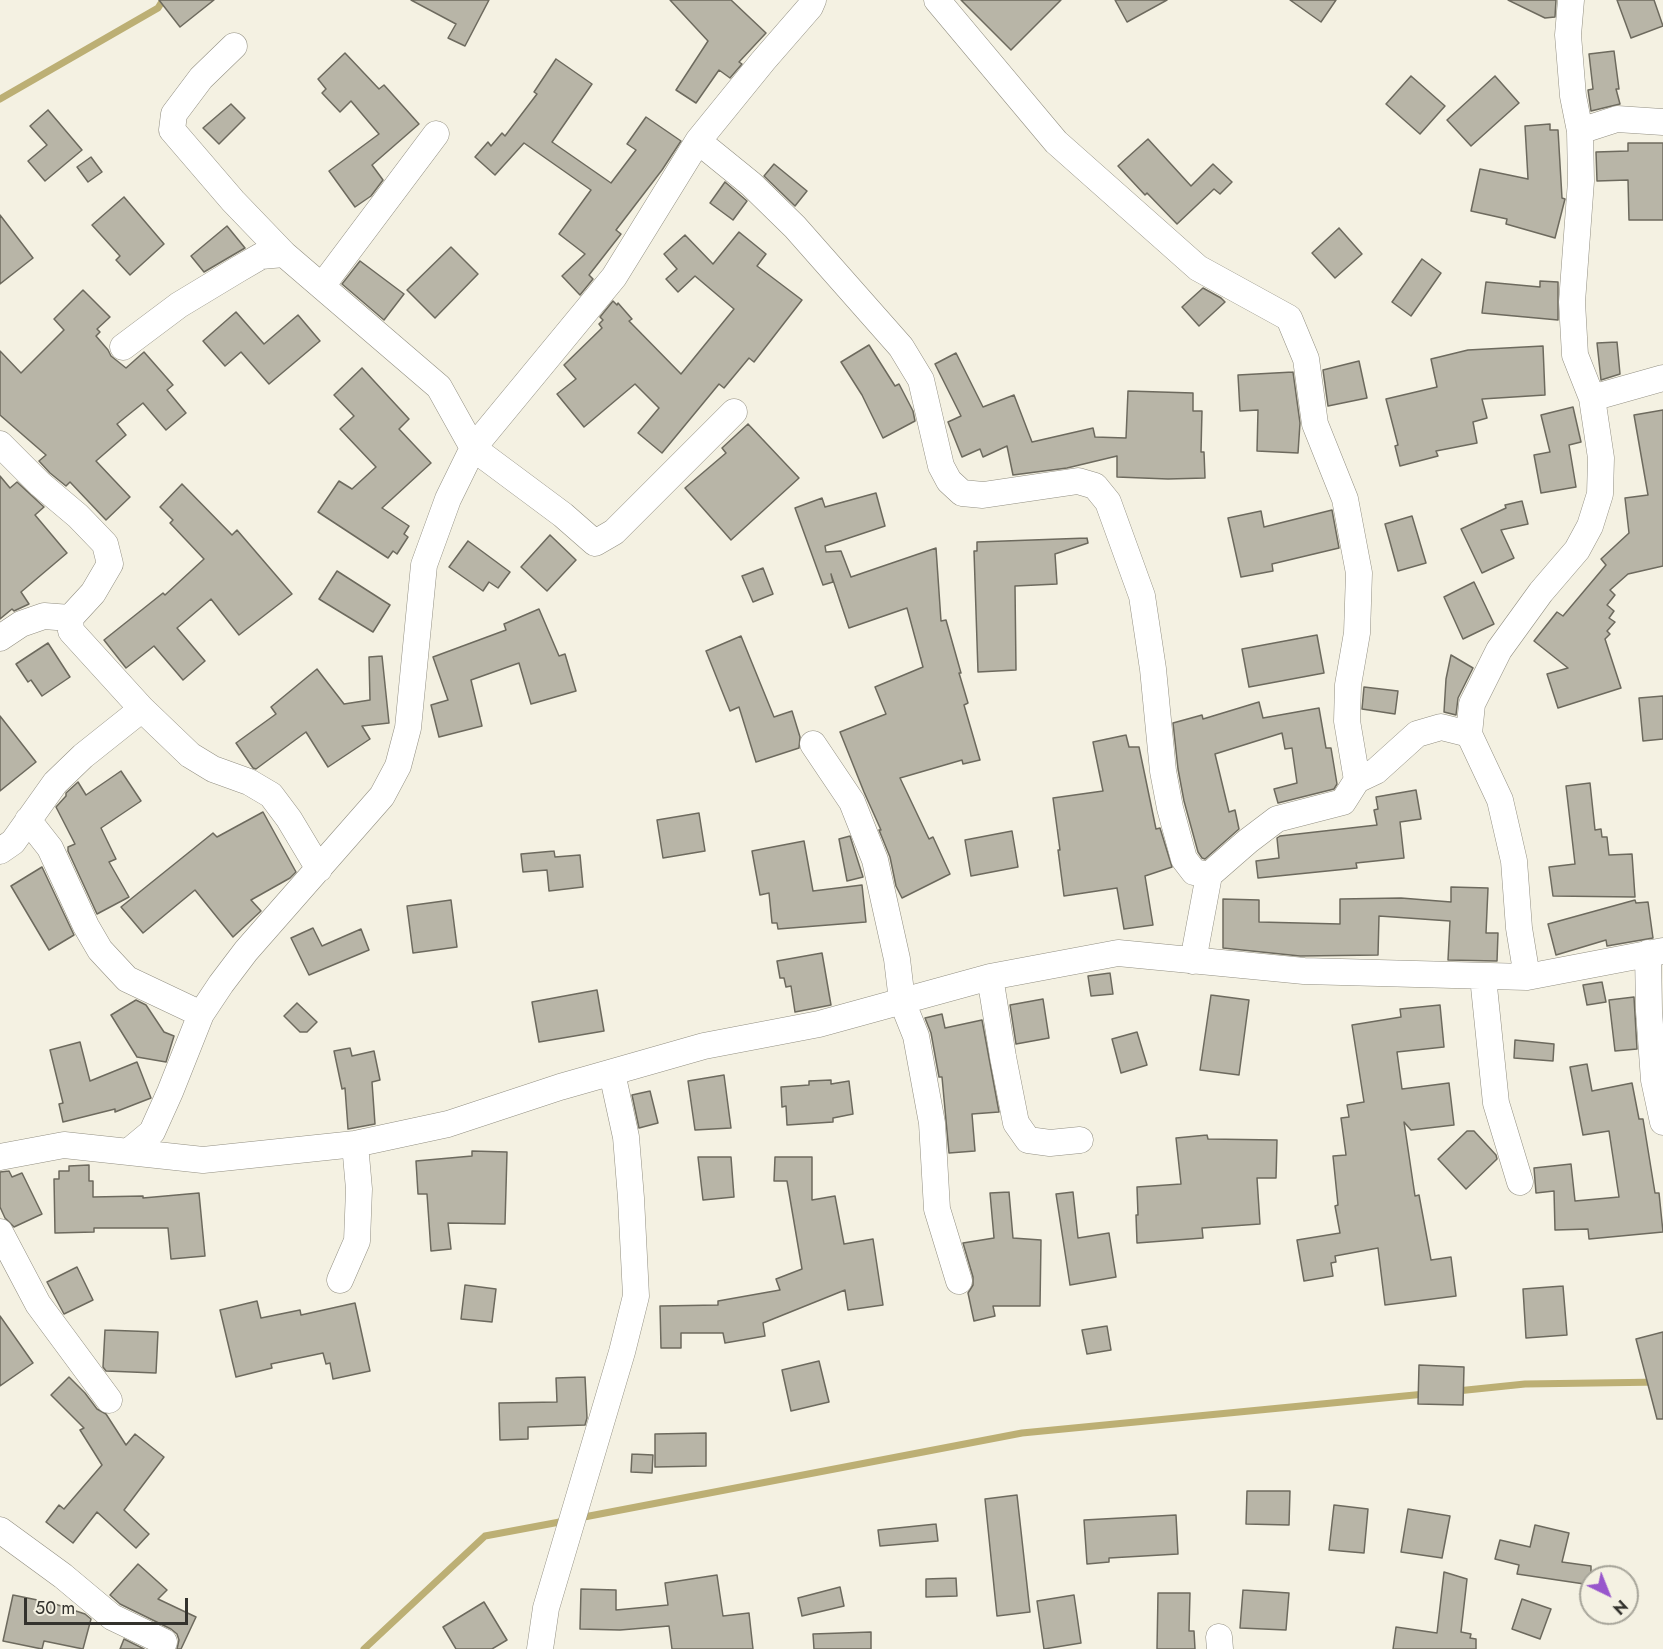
<!DOCTYPE html>
<style>
body{margin:0}
#map{position:relative;width:1663px;height:1649px;overflow:hidden;background:#f4f1e2;font-family:Jost,sans-serif}
canvas{display:block}
.north{position:absolute;left:1579px;top:1565px;width:60px;height:60px;box-sizing:border-box;background:#f4f1e2;border:2px solid #a7a59a;border-radius:50%;rotate:137deg;font-size:16px;font-weight:700;line-height:24px;text-align:center;color:#33322d}
.north::after{content:'';display:block;margin:auto;width:21px;height:27px;background:#9857cc;clip-path:polygon(50% 0,100% 100%,50% 72%,0 100%)}
.scale{position:absolute;left:24px;top:1598px;width:164px;height:27px;box-sizing:border-box;border:3px solid #33322d;border-top:0;padding-left:8px;font-size:18px;line-height:21px;white-space:nowrap;color:#33322d;-webkit-text-stroke:4px #f4f1e2;paint-order:stroke}
</style>
<div id="map">
<canvas width="1663" height="1649"></canvas>
<div class="north">N</div>
<div class="scale">50 m</div>
</div>
<script>
const g = document.querySelector('canvas').getContext('2d');
g.lineJoin = 'round';
const poly = rows => new Path2D(rows.map(r => 'M' + r).join(''));
function strokePath(path, color, width, dash) { g.strokeStyle = color; g.lineWidth = width; g.lineCap = dash ? 'butt' : 'round'; g.setLineDash(dash || []); g.stroke(path); }
function paint(path, color) { g.fillStyle = color; g.fill(path, 'evenodd'); }
strokePath(poly([
 [0,99,158,8,163,0],
 [1457,1391,1525,1384,1663,1382],
 [579,1518,1022,1433,1425,1394],
 [364,1649,485,1536,565,1521]
]), '#bcaf74', 7);
const building = poly([
 [159,0,214,0,180,27,159,0],
 [411,0,489,0,465,46,448,38,456,24,411,0],
 [670,0,731,0,766,33,739,62,742,64,730,78,719,70,696,103,676,90,708,41,670,0],
 [961,0,1061,0,1011,50,961,0],
 [1115,0,1167,0,1127,22,1115,0],
 [1290,0,1336,0,1321,22,1290,0],
 [1508,0,1556,0,1555,17,1545,18,1508,0],
 [1617,0,1654,0,1663,26,1631,38,1617,0],
 [1614,51,1619,89,1616,89,1620,104,1591,111,1588,90,1593,89,1589,54,1614,51],
 [345,53,379,89,384,85,419,124,372,165,383,180,371,196,355,207,329,171,379,134,351,101,340,112,322,93,326,89,318,79,345,53],
 [556,59,592,84,552,142,611,183,636,150,627,144,646,117,681,141,662,170,616,230,621,234,589,275,593,279,580,295,562,276,585,254,559,234,591,190,524,143,495,175,475,157,488,142,491,146,502,133,505,136,537,94,534,92,556,59],
 [1411,76,1445,106,1420,134,1386,104,1411,76],
 [1495,76,1519,103,1471,146,1447,120,1495,76],
 [231,104,245,118,219,144,203,128,231,104],
 [48,110,82,150,45,181,28,161,47,145,30,126,48,110],
 [1550,124,1550,130,1558,130,1562,198,1565,199,1555,238,1506,224,1507,219,1471,211,1480,169,1528,179,1525,126,1550,124],
 [1148,139,1191,186,1213,164,1232,182,1220,194,1214,189,1177,224,1147,193,1145,195,1118,166,1148,139],
 [1628,143,1663,143,1663,220,1629,220,1628,180,1597,181,1596,152,1628,151,1628,143],
 [91,157,102,172,88,182,77,167,91,157],
 [774,164,807,191,795,206,764,176,774,164],
 [725,182,747,201,733,220,710,203,725,182],
 [124,197,164,244,130,275,116,260,120,256,92,225,124,197],
 [0,215,33,258,0,284,0,215],
 [227,226,245,248,204,272,191,256,227,226],
 [1339,228,1362,254,1335,278,1312,253,1339,228],
 [739,232,766,254,757,266,802,300,754,362,749,358,724,388,719,384,662,453,638,433,659,408,635,384,584,427,557,394,576,379,564,365,602,328,599,324,603,320,600,317,613,301,617,305,618,303,632,319,629,321,681,374,734,309,695,276,678,292,666,279,677,269,664,254,685,235,713,264,739,232],
 [451,247,478,274,435,318,407,290,451,247],
 [1422,259,1441,273,1411,316,1392,302,1422,259],
 [360,261,404,294,384,320,342,284,360,261],
 [1540,281,1558,282,1558,320,1482,313,1486,282,1540,287,1540,281],
 [1203,288,1221,298,1225,302,1199,326,1182,307,1203,288],
 [83,290,110,317,97,329,100,332,96,336,108,350,111,356,126,368,144,352,173,385,167,390,186,413,166,430,143,403,117,424,126,435,96,461,130,497,106,520,70,482,66,486,50,473,39,461,46,455,0,415,0,351,21,373,64,330,54,319,83,290],
 [236,312,264,344,298,315,320,341,269,384,241,352,225,366,203,341,236,312],
 [1617,342,1620,374,1601,380,1597,343,1617,342],
 [869,345,895,386,899,384,913,411,915,421,883,438,862,395,841,362,869,345],
 [1543,346,1545,395,1482,399,1487,418,1473,422,1477,443,1436,451,1438,456,1400,466,1395,446,1398,445,1386,399,1437,387,1431,359,1468,350,1543,346],
 [956,353,983,407,1014,395,1032,442,1093,428,1095,437,1126,438,1128,391,1193,393,1193,411,1202,411,1201,452,1204,452,1205,478,1168,479,1117,477,1117,456,1067,468,1013,475,1007,446,983,457,980,449,962,457,948,422,961,416,935,364,956,353],
 [1359,361,1367,398,1328,406,1323,370,1359,361],
 [362,368,409,419,399,429,431,463,382,508,409,526,404,534,408,537,397,554,393,551,388,558,318,512,339,481,352,489,376,467,340,429,354,416,334,395,362,368],
 [1293,372,1300,423,1298,453,1257,451,1258,410,1240,411,1238,375,1293,372],
 [1573,407,1581,442,1569,445,1576,487,1541,493,1534,455,1550,452,1541,415,1573,407],
 [1663,410,1663,566,1628,574,1610,590,1615,595,1607,605,1614,611,1609,618,1615,622,1607,631,1610,634,1605,639,1621,688,1558,708,1547,674,1568,668,1534,641,1557,612,1563,616,1606,565,1601,559,1629,533,1625,498,1648,495,1634,415,1663,410],
 [748,424,799,478,731,540,685,488,726,453,722,448,748,424],
 [0,476,10,488,17,482,44,507,35,515,67,553,21,592,29,604,14,611,12,609,0,619,0,476],
 [182,484,232,535,237,530,292,594,239,635,211,599,177,628,205,661,183,680,154,646,126,668,104,640,163,593,165,595,204,559,170,523,173,520,160,507,182,484],
 [876,493,885,526,825,546,826,552,841,551,851,577,936,548,941,621,946,620,961,673,959,673,968,703,964,705,980,760,963,764,962,760,900,778,929,839,933,837,950,874,902,898,896,886,890,857,879,830,881,830,864,792,840,732,886,714,875,687,923,667,907,608,849,628,831,574,833,582,823,585,795,508,822,498,825,507,876,493],
 [1522,501,1528,524,1501,530,1514,558,1482,573,1461,529,1506,508,1505,505,1522,501],
 [1332,510,1339,548,1272,564,1273,571,1241,577,1228,518,1261,511,1264,527,1332,510],
 [1412,516,1426,563,1398,571,1385,524,1412,516],
 [550,535,576,560,547,591,521,567,550,535],
 [1087,538,1088,543,1055,554,1057,584,1015,586,1016,670,978,672,974,551,977,551,977,542,1087,538],
 [468,541,510,572,498,588,489,582,483,591,449,567,468,541],
 [763,568,773,594,753,602,742,576,763,568],
 [337,571,390,605,373,632,319,599,337,571],
 [1474,582,1494,624,1463,639,1444,597,1474,582],
 [539,609,559,656,565,654,576,691,531,704,519,663,471,680,482,726,439,737,431,705,448,700,433,657,506,630,504,624,539,609],
 [1317,635,1324,673,1249,687,1242,649,1317,635],
 [741,636,774,717,792,711,800,737,799,748,756,762,739,707,730,711,706,651,741,636],
 [48,643,70,677,42,696,31,680,28,682,16,664,48,643],
 [1451,655,1473,668,1458,698,1456,715,1444,712,1446,679,1451,655],
 [382,656,389,723,362,726,370,739,328,767,306,732,256,769,253,768,236,743,276,714,271,707,317,669,344,704,370,700,369,657,382,656],
 [1364,687,1398,691,1395,714,1362,709,1364,687],
 [1663,696,1663,739,1643,741,1639,698,1663,696],
 [1259,702,1263,718,1319,708,1326,748,1331,748,1337,784,1334,789,1278,803,1274,789,1297,783,1292,748,1285,749,1282,733,1215,754,1229,812,1235,810,1239,829,1205,859,1202,858,1198,852,1184,801,1178,769,1173,723,1202,715,1203,719,1259,702],
 [0,716,36,762,0,791,0,716],
 [1126,735,1129,747,1139,747,1156,829,1160,828,1172,867,1145,876,1153,925,1124,929,1117,888,1064,896,1058,850,1060,850,1053,798,1103,791,1093,742,1126,735],
 [121,771,141,801,101,828,116,859,109,862,129,897,97,914,68,851,68,847,75,844,56,807,66,796,66,793,78,782,86,795,121,771],
 [1590,783,1595,830,1601,829,1602,837,1607,837,1609,855,1632,854,1635,897,1553,896,1549,867,1575,864,1566,786,1590,783],
 [1416,790,1421,819,1400,822,1404,858,1356,863,1357,868,1258,878,1256,861,1279,858,1277,838,1280,836,1377,825,1374,810,1378,809,1376,797,1416,790],
 [263,812,296,872,290,878,251,900,261,911,233,937,195,890,143,933,121,907,213,833,217,837,263,812],
 [699,813,705,851,663,858,657,820,699,813],
 [1012,831,1018,867,971,876,965,840,1012,831],
 [850,836,863,877,847,881,839,839,850,836],
 [804,841,813,891,862,885,866,922,778,929,777,923,772,923,769,893,760,895,752,851,804,841],
 [554,851,555,857,580,855,583,887,549,891,547,870,523,872,521,854,554,851],
 [42,867,74,935,49,950,11,886,42,867],
 [1451,887,1488,888,1486,933,1498,933,1497,961,1448,960,1450,921,1379,916,1378,955,1300,956,1223,948,1223,899,1259,900,1259,922,1340,924,1340,899,1401,898,1451,902,1451,887],
 [451,900,457,947,413,953,407,906,451,900],
 [1635,900,1636,903,1648,902,1653,938,1607,946,1606,940,1556,955,1548,924,1635,900],
 [313,928,322,946,361,929,369,950,309,975,291,938,313,928],
 [822,953,831,1005,795,1012,791,986,786,987,784,978,780,978,777,961,822,953],
 [1110,973,1113,994,1091,996,1088,976,1110,973],
 [1602,982,1606,1002,1587,1005,1583,985,1602,982],
 [597,990,604,1031,539,1042,532,1002,597,990],
 [1211,995,1249,1000,1239,1075,1200,1070,1211,995],
 [1634,997,1637,1049,1615,1051,1609,1000,1634,997],
 [1043,999,1049,1038,1016,1044,1010,1005,1043,999],
 [136,1000,146,1005,164,1032,174,1036,166,1062,137,1057,111,1015,136,1000],
 [297,1003,317,1022,307,1032,300,1032,284,1016,297,1003],
 [1440,1005,1444,1047,1397,1052,1402,1089,1449,1083,1454,1125,1411,1130,1404,1122,1415,1196,1419,1195,1431,1260,1451,1257,1456,1296,1385,1305,1378,1248,1335,1256,1336,1262,1331,1263,1333,1276,1304,1281,1297,1240,1340,1233,1335,1206,1338,1205,1333,1156,1346,1155,1341,1118,1349,1117,1347,1105,1364,1102,1352,1025,1401,1017,1400,1009,1440,1005],
 [942,1014,945,1028,982,1020,999,1112,972,1114,975,1151,949,1153,942,1077,939,1077,931,1033,925,1018,942,1014],
 [1137,1032,1147,1065,1121,1073,1112,1039,1137,1032],
 [1515,1040,1554,1044,1553,1061,1514,1058,1515,1040],
 [80,1042,90,1081,137,1062,151,1098,115,1112,115,1109,63,1122,59,1104,63,1103,50,1050,80,1042],
 [350,1048,352,1056,374,1051,380,1080,372,1082,375,1124,348,1129,345,1088,342,1089,334,1051,350,1048],
 [1587,1064,1592,1091,1632,1083,1639,1119,1643,1119,1655,1193,1659,1193,1663,1232,1589,1239,1588,1229,1555,1230,1554,1191,1536,1193,1534,1168,1571,1164,1575,1201,1619,1197,1609,1131,1583,1135,1570,1067,1587,1064],
 [724,1075,731,1128,695,1130,688,1081,724,1075],
 [831,1080,831,1084,849,1081,853,1114,833,1118,833,1122,787,1125,786,1106,782,1107,781,1087,809,1085,809,1081,831,1080],
 [650,1091,658,1123,639,1128,632,1095,650,1091],
 [1467,1131,1474,1131,1496,1155,1497,1159,1466,1189,1438,1159,1467,1131],
 [1207,1135,1208,1139,1277,1140,1276,1178,1257,1178,1260,1224,1202,1228,1203,1238,1137,1243,1136,1215,1138,1215,1137,1187,1181,1184,1176,1138,1207,1135],
 [472,1151,507,1152,505,1224,448,1223,451,1249,431,1251,427,1194,418,1194,416,1161,472,1156,472,1151],
 [698,1157,731,1157,734,1197,703,1200,698,1157],
 [775,1157,812,1157,812,1200,835,1196,844,1244,873,1239,883,1305,848,1310,845,1290,763,1323,765,1336,725,1343,723,1333,681,1333,681,1348,661,1348,660,1306,718,1305,718,1301,780,1290,776,1279,802,1269,787,1181,774,1181,775,1157],
 [89,1165,89,1181,93,1181,93,1197,143,1196,143,1198,199,1193,205,1256,171,1259,168,1228,94,1228,94,1232,55,1233,54,1179,59,1179,59,1171,69,1171,69,1166,89,1165],
 [9,1171,12,1177,22,1173,42,1214,14,1227,5,1218,0,1207,0,1172,9,1171],
 [1009,1192,1013,1238,1041,1240,1040,1306,993,1306,995,1316,974,1321,968,1293,973,1285,973,1277,963,1243,994,1238,990,1193,1009,1192],
 [1073,1192,1078,1238,1109,1233,1116,1277,1070,1285,1056,1194,1073,1192],
 [77,1267,93,1300,64,1314,47,1282,77,1267],
 [465,1285,496,1289,492,1322,461,1319,465,1285],
 [1563,1286,1567,1335,1526,1338,1523,1289,1563,1286],
 [257,1301,261,1318,300,1310,301,1315,355,1303,370,1371,333,1379,330,1363,326,1364,323,1353,271,1364,272,1368,236,1377,220,1310,257,1301],
 [0,1316,33,1363,0,1386,0,1316],
 [1107,1326,1111,1350,1087,1354,1082,1330,1107,1326],
 [105,1330,158,1332,156,1373,106,1371,103,1367,105,1330],
 [1663,1332,1663,1419,1657,1419,1636,1339,1663,1332],
 [819,1361,829,1402,791,1411,782,1370,819,1361],
 [1419,1365,1464,1367,1463,1405,1418,1404,1419,1365],
 [69,1377,85,1393,97,1409,106,1414,126,1445,135,1434,164,1457,124,1510,149,1534,136,1548,97,1512,73,1543,46,1522,59,1505,64,1509,102,1465,80,1430,84,1428,51,1395,69,1377],
 [585,1377,587,1418,585,1425,528,1427,528,1439,500,1440,499,1403,557,1402,556,1378,585,1377],
 [706,1433,706,1466,655,1467,655,1434,706,1433],
 [632,1454,653,1455,652,1473,631,1472,632,1454],
 [1247,1491,1290,1491,1289,1525,1246,1524,1247,1491],
 [1017,1495,1030,1612,997,1616,985,1499,1017,1495],
 [1334,1505,1368,1509,1364,1553,1329,1550,1334,1505],
 [1408,1509,1450,1516,1442,1558,1401,1552,1408,1509],
 [1176,1515,1178,1554,1109,1558,1109,1562,1087,1564,1084,1520,1176,1515],
 [936,1524,938,1541,880,1546,878,1530,936,1524],
 [1535,1525,1569,1533,1562,1562,1591,1566,1591,1585,1517,1574,1519,1565,1495,1559,1500,1540,1530,1547,1535,1525],
 [138,1564,167,1590,158,1599,196,1617,181,1649,177,1649,179,1640,177,1634,171,1629,120,1604,110,1595,138,1564],
 [1444,1572,1467,1579,1461,1632,1471,1634,1470,1638,1476,1639,1476,1649,1393,1649,1396,1627,1437,1633,1444,1572],
 [717,1575,723,1616,749,1613,753,1649,672,1649,669,1626,620,1630,580,1629,581,1589,616,1590,616,1610,668,1605,665,1583,717,1575],
 [956,1578,957,1596,926,1597,926,1579,956,1578],
 [840,1587,844,1606,802,1616,798,1598,840,1587],
 [1243,1590,1289,1593,1286,1630,1240,1628,1243,1590],
 [1158,1593,1190,1593,1189,1631,1194,1631,1195,1649,1157,1649,1158,1593],
 [13,1595,52,1603,85,1614,91,1619,83,1649,44,1641,42,1649,3,1641,13,1595],
 [1074,1595,1081,1643,1044,1649,1037,1601,1074,1595],
 [1522,1599,1551,1609,1540,1639,1512,1629,1522,1599],
 [484,1602,507,1640,492,1649,456,1649,443,1627,484,1602],
 [871,1632,871,1649,814,1649,813,1634,871,1632],
 [124,1639,144,1649,120,1649,124,1639]
]);
paint(building, '#b8b5a7');
strokePath(building, '#6d6a5e', 1.5);
const street = poly([
 [937,0,1056,142,1198,268,1289,318,1306,359,1315,424,1345,499,1359,573,1357,633,1348,685,1347,721,1357,780],
 [234,46,201,78,174,114,172,130,233,201,284,254,439,387,473,448,563,515,595,543,614,532,734,412],
 [1580,131,1617,119,1663,122],
 [698,141,751,184,795,227,901,347,921,380,941,466,949,481,962,493,983,495,1078,481,1095,486,1108,502,1142,596,1153,669,1163,771,1170,808,1184,859,1194,872,1209,875],
 [322,286,436,134],
 [123,347,179,305,237,270,261,256,284,254],
 [1592,398,1663,378],
 [0,444,40,484,78,516,105,544,110,564,93,593,70,618,71,631,142,709,190,755,213,769,249,782,271,795,289,819,319,869],
 [0,638,21,624,44,616,70,618],
 [813,744,852,802,875,860,897,959,902,1001,916,1036,932,1123,937,1209,959,1281],
 [28,820,50,848,86,926,100,950,127,979,201,1014],
 [0,851,13,842,55,783,83,756,142,709],
 [1648,953,1649,1011,1654,1080,1663,1122],
 [1193,961,1209,875,1248,841,1277,819,1343,802,1357,780,1376,771,1417,734,1441,727,1469,734],
 [990,977,1003,1057,1016,1123,1028,1140,1050,1143,1080,1140],
 [1483,977,1496,1103,1520,1182],
 [1527,977,1519,928,1514,861,1500,800,1469,734,1472,704,1499,650,1541,592,1577,550,1590,526,1600,494,1601,458,1592,398,1575,355,1572,302,1581,181,1580,131,1573,96,1568,35,1571,0],
 [128,1152,152,1132,170,1092,201,1014,221,984,246,951,382,796,398,766,408,728,424,565,448,499,473,448,614,277,698,141,763,61,810,7,813,0],
 [0,1157,64,1145,203,1160,355,1144,448,1124,560,1087,704,1046,819,1024,990,977,1118,953,1304,971,1527,977,1663,951],
 [0,1232,38,1304,109,1400],
 [340,1280,357,1241,359,1189,355,1144],
 [0,1530,63,1576,112,1617,164,1642],
 [1219,1637,1220,1649],
 [540,1649,546,1608,622,1352,636,1296,631,1198,626,1137,612,1073]
]);
strokePath(street, '#928f82', 27);
strokePath(street, '#fff', 26);
</script>
